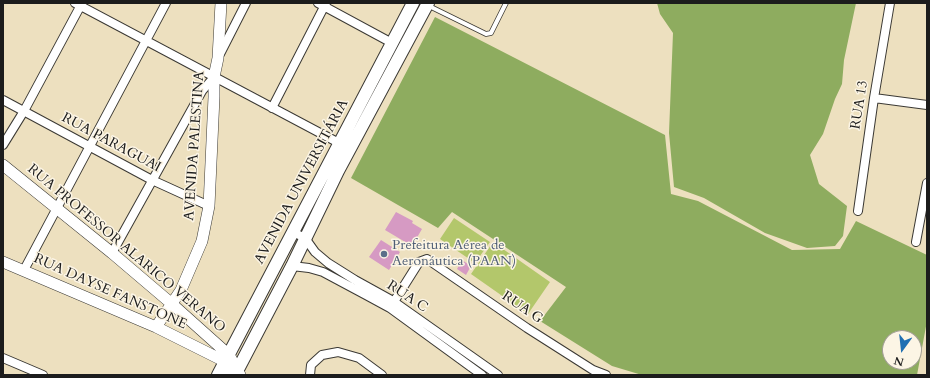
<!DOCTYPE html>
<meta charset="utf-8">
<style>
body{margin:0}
#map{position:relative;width:930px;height:378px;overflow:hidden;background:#ede0bf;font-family:Cardo,serif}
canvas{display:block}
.frame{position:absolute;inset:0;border:4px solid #1c1c1c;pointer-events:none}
.north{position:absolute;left:882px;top:330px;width:40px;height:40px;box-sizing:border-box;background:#fcf5e5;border:1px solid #a29e95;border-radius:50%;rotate:195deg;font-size:11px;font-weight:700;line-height:16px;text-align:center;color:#1c1c1c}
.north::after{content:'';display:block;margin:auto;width:14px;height:18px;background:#1f6fb2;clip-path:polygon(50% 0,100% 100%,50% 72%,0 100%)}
</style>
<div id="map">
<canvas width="930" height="378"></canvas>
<div class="frame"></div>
<div class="north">N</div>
</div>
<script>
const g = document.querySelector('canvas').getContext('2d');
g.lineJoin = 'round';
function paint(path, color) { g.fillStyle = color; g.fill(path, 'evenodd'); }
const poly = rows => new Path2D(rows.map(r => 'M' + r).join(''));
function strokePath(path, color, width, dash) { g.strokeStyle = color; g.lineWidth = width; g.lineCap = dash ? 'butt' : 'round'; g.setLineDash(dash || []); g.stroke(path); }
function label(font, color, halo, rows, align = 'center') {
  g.font = font + ' Cardo,serif'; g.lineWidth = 3; g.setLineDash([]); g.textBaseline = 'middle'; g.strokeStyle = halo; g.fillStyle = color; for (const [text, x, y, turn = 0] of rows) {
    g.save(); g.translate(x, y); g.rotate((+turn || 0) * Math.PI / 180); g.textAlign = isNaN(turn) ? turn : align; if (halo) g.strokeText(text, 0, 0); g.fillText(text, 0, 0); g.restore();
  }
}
paint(poly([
 [454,218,490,242,475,263,440,239],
 [493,242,550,282,528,314,471,274]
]), '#b3c76b');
paint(poly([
 [657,3,856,3,844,60,842,84,835,99,823,134,810,155,819,184,847,206,843,236,835,246,807,248,765,233,704,198,674,187,669,133,673,33,660,14],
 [435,17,665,135,671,194,698,201,792,250,840,249,856,221,927,255,927,321,917,375,642,375,612,366,540,321,566,287,452,212,438,228,351,178],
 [890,338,914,338,914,362,890,362]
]), '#8eac5f');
paint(poly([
 [396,212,413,221,412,223,422,229,412,246,385,230],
 [381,240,400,252,389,270,369,257],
 [462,260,471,266,466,275,457,269]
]), '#d69ac3');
const lane = poly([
 [427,5,486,34,491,33,506,3]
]);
const street = poly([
 [75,3,339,143],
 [318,3,392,43],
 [220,54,246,3],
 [874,98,927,105],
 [3,100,152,180,209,206],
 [272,108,326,3],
 [3,145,24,111,82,3],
 [858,211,874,98,890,3],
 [293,232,305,238,315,252,328,263,355,280,393,301,498,375],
 [916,242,927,183],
 [112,253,202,91,214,77],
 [292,266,309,268,323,272,366,295,390,308,482,375],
 [24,270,166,3],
 [390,308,419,262,427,259,527,328,593,370,606,375],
 [3,358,43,375],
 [310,375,311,365,322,355,338,352,359,358,382,375]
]);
const secondary = poly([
 [3,165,112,253,172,304,229,355,240,375],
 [3,262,156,327,220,359,225,363,231,375],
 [156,327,181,290,202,241,209,206,214,97,214,77,218,58,221,3]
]);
const primary = poly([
 [218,375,413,3],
 [235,375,292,266,338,171,428,3]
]);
strokePath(lane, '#3b3934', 5.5);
strokePath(street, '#3b3934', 10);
strokePath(secondary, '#3b3934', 12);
strokePath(primary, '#3b3934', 14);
strokePath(lane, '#fff', 4);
strokePath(street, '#fff', 8);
strokePath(secondary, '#fff', 11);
strokePath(primary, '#fff', 12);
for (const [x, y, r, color] of [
 [384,254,4,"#5c6f8a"]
]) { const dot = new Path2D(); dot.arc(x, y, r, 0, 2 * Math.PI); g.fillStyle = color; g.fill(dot); strokePath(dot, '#fcf5e5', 1.5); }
label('14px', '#1c1c1c', '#fcf5e5', [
 ["RUA 13",860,105,-81],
 ["RUA PARAGUAI",111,143,28],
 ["AVENIDA PALESTINA",195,146,-86],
 ["AVENIDA UNIVERSITÁRIA",302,182,-62],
 ["RUA PROFESSOR ALARICO VERANO",126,249,40],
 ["RUA DAYSE FANSTONE",110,292,24],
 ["RUA C",407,297,33],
 ["RUA G",522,308,34]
]);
label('14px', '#4e5e75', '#fcf5e5', [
 ["Prefeitura Aérea de",392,246],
 ["Aeronáutica (PAAN)",392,262]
], 'left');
</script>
